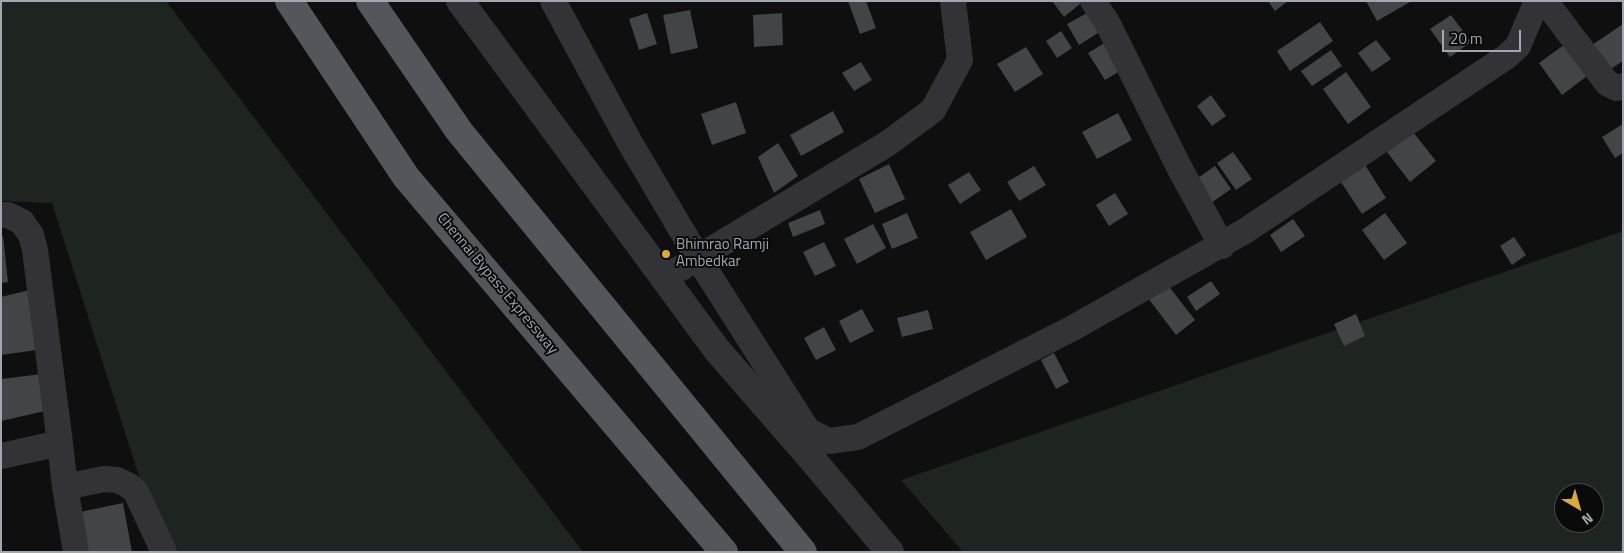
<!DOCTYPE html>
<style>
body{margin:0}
#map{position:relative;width:1624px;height:553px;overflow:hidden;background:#0f0f10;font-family:"Titillium Web",sans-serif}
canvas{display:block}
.frame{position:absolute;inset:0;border:2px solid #a2a6b0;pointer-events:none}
.north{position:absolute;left:1554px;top:483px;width:50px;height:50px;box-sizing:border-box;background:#0a0a0b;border:1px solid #47484d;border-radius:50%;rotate:142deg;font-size:14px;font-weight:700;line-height:20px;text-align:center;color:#a2a6b0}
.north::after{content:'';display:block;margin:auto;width:18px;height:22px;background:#dca93b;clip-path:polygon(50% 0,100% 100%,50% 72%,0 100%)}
.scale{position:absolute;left:1442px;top:30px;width:79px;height:22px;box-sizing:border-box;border:2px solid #a2a6b0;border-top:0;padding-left:6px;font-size:15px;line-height:18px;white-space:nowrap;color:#a2a6b0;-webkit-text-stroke:4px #0a0a0b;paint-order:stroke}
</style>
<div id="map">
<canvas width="1624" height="553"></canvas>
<div class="frame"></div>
<div class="north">N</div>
<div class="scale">20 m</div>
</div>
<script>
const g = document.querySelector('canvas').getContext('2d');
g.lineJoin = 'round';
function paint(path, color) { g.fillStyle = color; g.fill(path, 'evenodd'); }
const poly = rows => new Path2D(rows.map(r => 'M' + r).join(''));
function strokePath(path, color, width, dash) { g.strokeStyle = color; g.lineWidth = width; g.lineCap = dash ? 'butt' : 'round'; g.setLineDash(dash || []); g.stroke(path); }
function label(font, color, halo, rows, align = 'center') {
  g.font = font + ' "Titillium Web",sans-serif'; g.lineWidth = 4; g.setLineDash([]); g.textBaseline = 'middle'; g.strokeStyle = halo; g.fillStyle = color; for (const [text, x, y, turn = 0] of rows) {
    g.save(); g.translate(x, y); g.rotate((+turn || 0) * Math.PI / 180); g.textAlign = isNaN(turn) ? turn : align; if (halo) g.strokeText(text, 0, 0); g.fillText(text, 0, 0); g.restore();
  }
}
paint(poly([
 [1,1,166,1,583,552,163,552,52,203,1,201],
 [1623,231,1623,552,963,552,901,480],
 [1564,493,1594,493,1594,523,1564,523]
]), '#1e241f');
paint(poly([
 [848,1,866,1,876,28,860,34],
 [1052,1,1079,1,1081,3,1064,17],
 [1268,1,1288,1,1275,11],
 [1366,1,1409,1,1410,2,1377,21],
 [690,10,698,48,671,54,663,15],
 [1089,12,1101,31,1079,45,1067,24],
 [647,13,657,44,639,50,629,19],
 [782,13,783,45,754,47,753,15],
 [1451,15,1471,42,1450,57,1430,29],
 [1320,22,1333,41,1290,71,1277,51],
 [1623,24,1623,61,1606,72,1589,47],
 [1061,31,1072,48,1057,58,1046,41],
 [1376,40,1391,59,1372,72,1358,53],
 [1108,41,1125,68,1105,80,1088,53],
 [1568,42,1591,73,1562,95,1539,63],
 [1026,47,1043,74,1015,92,997,64],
 [1331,50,1342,66,1312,86,1301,71],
 [861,62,872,80,854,91,842,73],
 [1346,72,1371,107,1348,124,1323,89],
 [1211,95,1226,116,1212,126,1197,106],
 [736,102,746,133,712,145,701,114],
 [833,111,844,132,801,156,790,135],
 [1118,113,1132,140,1097,159,1082,132],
 [1623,124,1623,153,1615,158,1602,137],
 [1413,132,1436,161,1410,182,1387,152],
 [778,143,798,176,774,193,758,157],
 [1233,152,1252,179,1236,190,1217,163],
 [1360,157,1386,198,1362,214,1335,173],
 [889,164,905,199,875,213,859,179],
 [1034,166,1046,185,1019,201,1007,182],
 [1215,166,1231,189,1211,203,1195,180],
 [969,172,981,190,960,204,948,185],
 [1115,193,1128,214,1109,226,1096,205],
 [1011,209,1027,237,986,260,970,232],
 [820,210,825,224,793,237,788,223],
 [907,213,918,238,892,249,882,224],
 [1385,213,1407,243,1384,260,1362,230],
 [1293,219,1305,236,1281,252,1270,235],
 [873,224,886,248,857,264,844,239],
 [3,236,8,282,1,283,1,237],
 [1514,237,1526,255,1512,265,1500,246],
 [824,242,836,266,815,276,803,252],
 [1211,281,1220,294,1196,311,1187,297],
 [1167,284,1195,320,1176,335,1148,298],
 [30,290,37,350,1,355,1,297],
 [862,309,874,331,850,343,839,321],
 [928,310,933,329,902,337,897,318],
 [1356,314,1365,336,1344,346,1334,324],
 [824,327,836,350,816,360,804,338],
 [1054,353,1069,382,1056,389,1041,360],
 [42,374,45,411,1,421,1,379],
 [123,503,132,552,87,552,80,512]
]), '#434448');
strokePath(poly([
 [553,1,630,143,698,258,808,431,829,441,858,437,1071,329,1245,231,1506,57,1518,46,1537,1],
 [1093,1,1108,24,1179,167,1222,246],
 [1545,1,1607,83,1617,88,1623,86],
 [1,215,8,215,22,222,31,235,35,250,60,443],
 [664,278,887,144,933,110,960,60,953,1],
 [1,456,60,443,65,487,76,552],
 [65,487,104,479,117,480,128,485,136,492,164,552]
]), '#333337', 26);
strokePath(poly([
 [460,1,717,350,811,458,890,552]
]), '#333337', 28);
strokePath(poly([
 [289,1,406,177,724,552],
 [370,1,459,131,803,552]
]), '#55565c', 28);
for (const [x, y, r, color] of [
 [666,254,5,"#dca93b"]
]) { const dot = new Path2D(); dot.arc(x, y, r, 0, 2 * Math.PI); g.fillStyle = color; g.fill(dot); strokePath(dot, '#0a0a0b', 2); }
label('15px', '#a2a6b0', '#0a0a0b', [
 ["Bhimrao Ramji",676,245],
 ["Ambedkar",676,262]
], 'left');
label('15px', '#a2a6b0', '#0a0a0b', [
 ["Chennai Bypass Expressway",497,284,50]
]);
</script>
